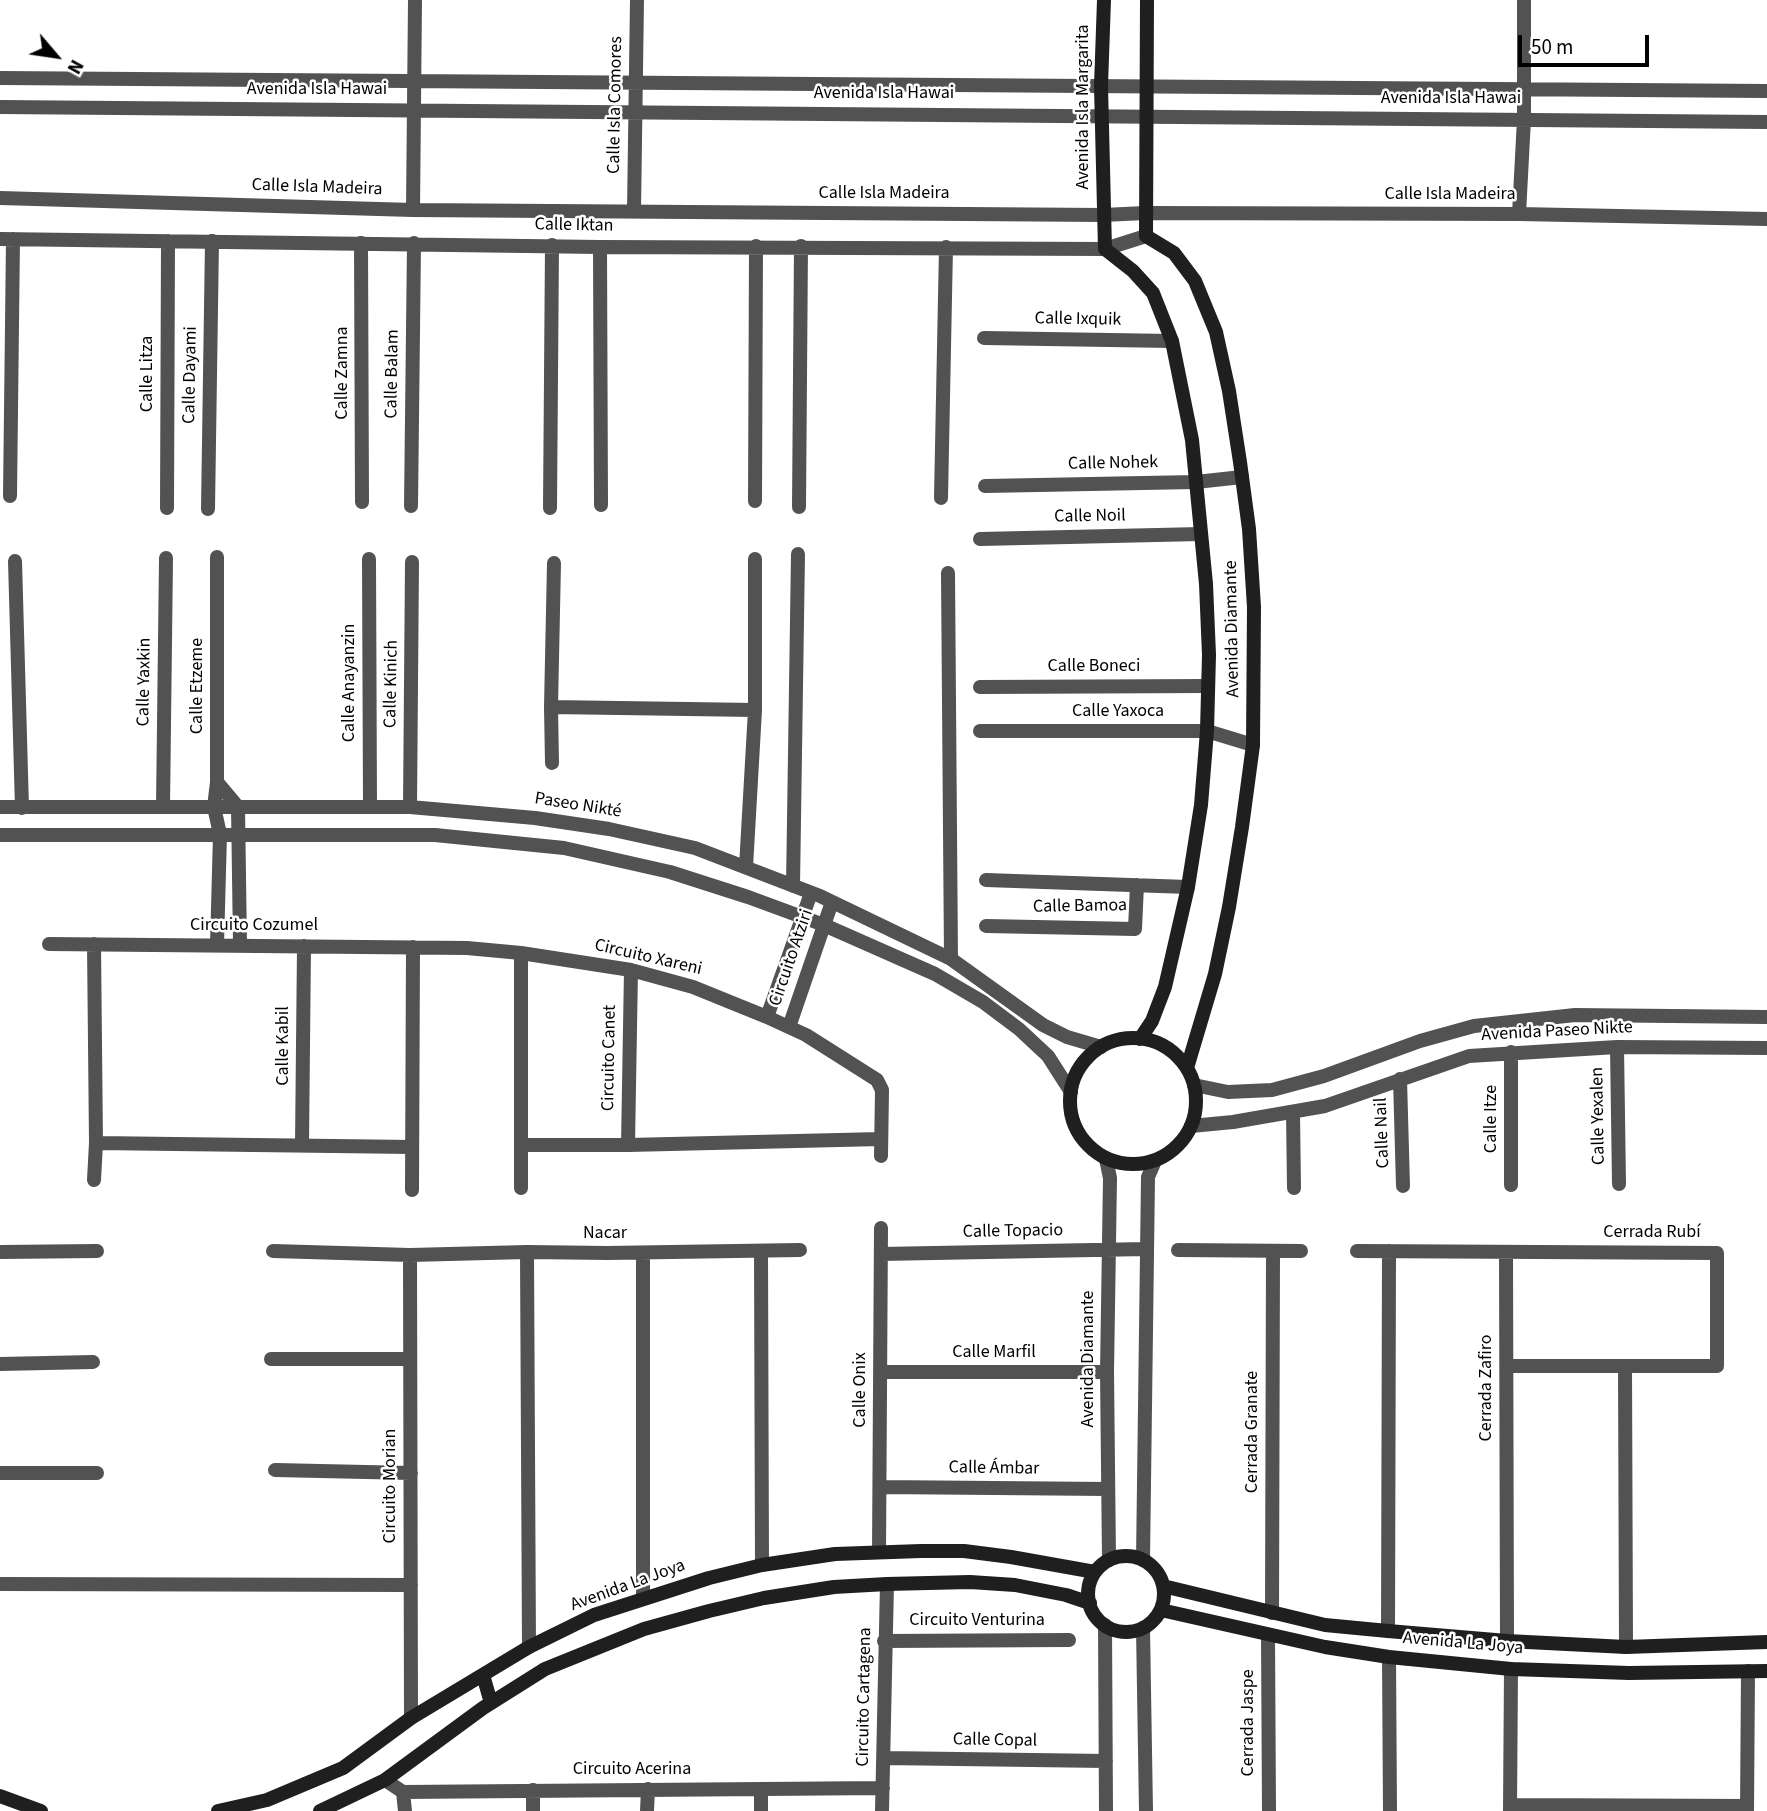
<!DOCTYPE html>
<meta charset="utf-8">
<style>
body{margin:0}
#map{position:relative;width:1767px;height:1811px;overflow:hidden;background:#fff;font-family:"Source Sans 3",sans-serif}
canvas{display:block}
.north{position:absolute;left:21px;top:21px;width:70px;height:70px;-webkit-text-stroke:5px #fff;paint-order:stroke;rotate:119deg;font-size:19px;font-weight:700;line-height:28px;text-align:center;color:#000}
.north::after{content:'';display:block;margin:auto;width:24px;height:32px;background:#000;clip-path:polygon(50% 0,100% 100%,50% 72%,0 100%)}
.scale{position:absolute;left:1518px;top:35px;width:131px;height:32px;box-sizing:border-box;border:4px solid #000;border-top:0;padding-left:9px;font-size:21px;line-height:24px;white-space:nowrap;color:#000;-webkit-text-stroke:5px #fff;paint-order:stroke}
</style>
<div id="map">
<canvas width="1767" height="1811"></canvas>
<div class="north">N</div>
<div class="scale">50 m</div>
</div>
<script>
const g = document.querySelector('canvas').getContext('2d');
g.lineJoin = 'round';
const poly = rows => new Path2D(rows.map(r => 'M' + r).join(''));
function strokePath(path, color, width, dash) { g.strokeStyle = color; g.lineWidth = width; g.lineCap = dash ? 'butt' : 'round'; g.setLineDash(dash || []); g.stroke(path); }
function label(font, color, halo, rows, align = 'center') {
  g.font = font + ' "Source Sans 3",sans-serif'; g.lineWidth = 5; g.setLineDash([]); g.textBaseline = 'middle'; g.strokeStyle = halo; g.fillStyle = color; for (const [text, x, y, turn = 0] of rows) {
    g.save(); g.translate(x, y); g.rotate((+turn || 0) * Math.PI / 180); g.textAlign = isNaN(turn) ? turn : align; if (halo) g.strokeText(text, 0, 0); g.fillText(text, 0, 0); g.restore();
  }
}
strokePath(poly([
 [0,78,1767,91],
 [0,107,1767,122],
 [0,198,413,210,1103,215,1145,213,1519,214,1767,219],
 [413,210,415,0],
 [634,211,637,0],
 [1519,214,1524,119,1524,0],
 [0,239,600,247,1105,249,1146,236],
 [361,243,362,502],
 [600,247,601,505],
 [984,338,1172,341],
 [985,486,1196,482,1242,477],
 [10,496,13,239],
 [941,498,946,247],
 [755,501,756,246],
 [411,506,414,243],
 [799,507,801,246],
 [167,508,168,241],
 [550,508,552,245],
 [208,509,212,241],
 [980,539,1201,534],
 [217,557,217,782,214,807,220,834,217,945],
 [369,559,370,807],
 [15,561,22,808],
 [948,573,951,959],
 [980,687,1208,686],
 [551,707,755,710],
 [980,731,1207,731,1253,745],
 [552,763,551,707,554,563],
 [217,782,238,807,240,945],
 [0,807,410,807,535,818,609,829,695,848,820,896,951,959,1043,1025,1067,1037,1101,1047],
 [163,807,166,558],
 [410,807,412,562],
 [0,835,435,835,564,848,670,872,748,897,824,925,935,974,983,1002,1019,1029,1048,1056,1071,1092],
 [746,867,755,710,755,559],
 [986,880,1188,887],
 [793,886,798,554],
 [986,926,1135,929,1137,885],
 [49,944,467,948,521,953,631,970,693,987,767,1017,806,1035,877,1080,882,1090,881,1156],
 [767,1017,811,893],
 [789,1027,832,902],
 [1617,1047,1619,1184],
 [1511,1052,1511,1185],
 [1400,1079,1403,1186],
 [1194,1085,1228,1092,1272,1090,1324,1076,1420,1041,1474,1026,1575,1015,1767,1017],
 [1293,1112,1294,1188],
 [1191,1126,1233,1122,1325,1106,1469,1056,1617,1047,1767,1048],
 [96,1143,412,1147],
 [302,1145,304,946],
 [522,1145,628,1145,881,1139],
 [628,1145,631,970],
 [1106,1159,1110,1178,1107,1372,1109,1560],
 [94,1180,96,1143,94,944],
 [521,1188,521,953],
 [412,1190,413,947],
 [1178,1250,1301,1251],
 [273,1251,410,1255,527,1252,607,1253,800,1250],
 [761,1251,762,1565],
 [1357,1251,1717,1253,1717,1366,1507,1366],
 [0,1252,97,1251],
 [527,1252,529,1647],
 [1506,1252,1507,1641],
 [881,1254,1146,1249],
 [410,1255,411,1718],
 [271,1359,410,1359],
 [0,1364,93,1362],
 [1625,1366,1626,1647],
 [880,1372,1107,1372],
 [275,1470,411,1473],
 [0,1473,97,1473],
 [880,1487,1108,1489],
 [879,1552,881,1228],
 [1143,1560,1148,1177,1155,1161],
 [0,1584,411,1585],
 [643,1598,643,1253],
 [1272,1613,1273,1252],
 [1105,1625,1106,1811],
 [1143,1628,1146,1811],
 [1388,1631,1389,1251],
 [1268,1635,1269,1811],
 [884,1641,1069,1640],
 [1389,1657,1390,1811],
 [884,1758,1106,1761],
 [385,1780,403,1792,883,1788],
 [403,1792,405,1811],
 [1510,1805,1747,1806],
 [533,1811,533,1790],
 [647,1811,648,1789],
 [761,1811,761,1790],
 [882,1811,887,1584],
 [1510,1811,1511,1669],
 [1747,1811,1748,1671]
]), '#525252', 14);
strokePath(poly([
 [1104,0,1101,86,1105,249,1133,271,1153,293,1172,341,1192,440,1206,584,1209,655,1207,731,1201,805,1188,887,1165,987,1152,1021,1140,1039],
 [1147,0,1146,236,1174,253,1195,281,1216,332,1229,391,1240,462,1249,529,1254,607,1253,745,1242,827,1229,907,1215,974,1187,1068],
 '1070 1101a63 63 0 1 1 126 0a63 63 0 1 1-126 0Z',
 '1088 1594a38 38 0 1 1 76 0a38 38 0 1 1-76 0Z',
 [1163,1586,1325,1625,1388,1631,1507,1641,1626,1647,1767,1642],
 [1161,1610,1325,1647,1389,1657,1511,1669,1629,1673,1767,1671],
 [483,1675,491,1703],
 [0,1796,41,1811],
 [218,1811,267,1800,343,1768,411,1718,529,1647,594,1615,709,1578,762,1565,835,1554,921,1551,964,1551,1011,1557,1095,1572],
 [320,1811,385,1780,483,1708,545,1669,644,1629,709,1611,764,1598,834,1587,887,1584,970,1582,1015,1585,1066,1595,1090,1603]
]), '#1f1f1f', 14);
label('18px', '#000', '#fff', [
 ["Avenida Isla Hawai",317,90],
 ["Avenida Isla Hawai",884,94],
 ["Avenida Isla Hawai",1451,99],
 ["Calle Isla Comores",616,105,-89],
 ["Avenida Isla Margarita",1084,107,-90],
 ["Calle Isla Madeira",317,188,2],
 ["Calle Isla Madeira",884,194],
 ["Calle Isla Madeira",1450,195],
 ["Calle Iktan",574,226,1],
 ["Calle Ixquik",1078,320,1],
 ["Calle Zamna",343,373,-90],
 ["Calle Litza",148,374,-90],
 ["Calle Balam",393,374,-89],
 ["Calle Dayami",191,375,-89],
 ["Calle Nohek",1113,464,-1],
 ["Calle Noil",1090,517,-1],
 ["Avenida Diamante",1233,629,-91],
 ["Calle Boneci",1094,667],
 ["Calle Yaxkin",145,682,-89],
 ["Calle Anayanzin",350,683,-90],
 ["Calle Kinich",392,684,-89],
 ["Calle Etzeme",198,686,-90],
 ["Calle Yaxoca",1118,712],
 ["Paseo Nikté",578,806,9],
 ["Calle Bamoa",1080,907,-1],
 ["Circuito Cozumel",254,926],
 ["Circuito Xareni",648,958,13],
 ["Circuito Atziri",792,958,-71],
 ["Avenida Paseo Nikte",1557,1032,-3],
 ["Calle Kabil",284,1046,-90],
 ["Circuito Canet",610,1058,-89],
 ["Calle Yexalen",1599,1116,-91],
 ["Calle Itze",1492,1119,-90],
 ["Calle Nail",1383,1133,-92],
 ["Calle Topacio",1013,1232,-1],
 ["Cerrada Rubí",1652,1233],
 ["Nacar",605,1234],
 ["Calle Marfil",994,1353],
 ["Avenida Diamante",1089,1359,-90],
 ["Cerrada Zafiro",1487,1388,-90],
 ["Calle Onix",861,1390,-90],
 ["Cerrada Granate",1253,1432,-90],
 ["Calle Ámbar",994,1469,1],
 ["Circuito Morian",391,1486,-90],
 ["Avenida La Joya",628,1586,-20],
 ["Circuito Venturina",977,1621],
 ["Avenida La Joya",1463,1644,5],
 ["Circuito Cartagena",865,1697,-89],
 ["Cerrada Jaspe",1249,1723,-90],
 ["Calle Copal",995,1741,1],
 ["Circuito Acerina",632,1770]
]);
</script>
